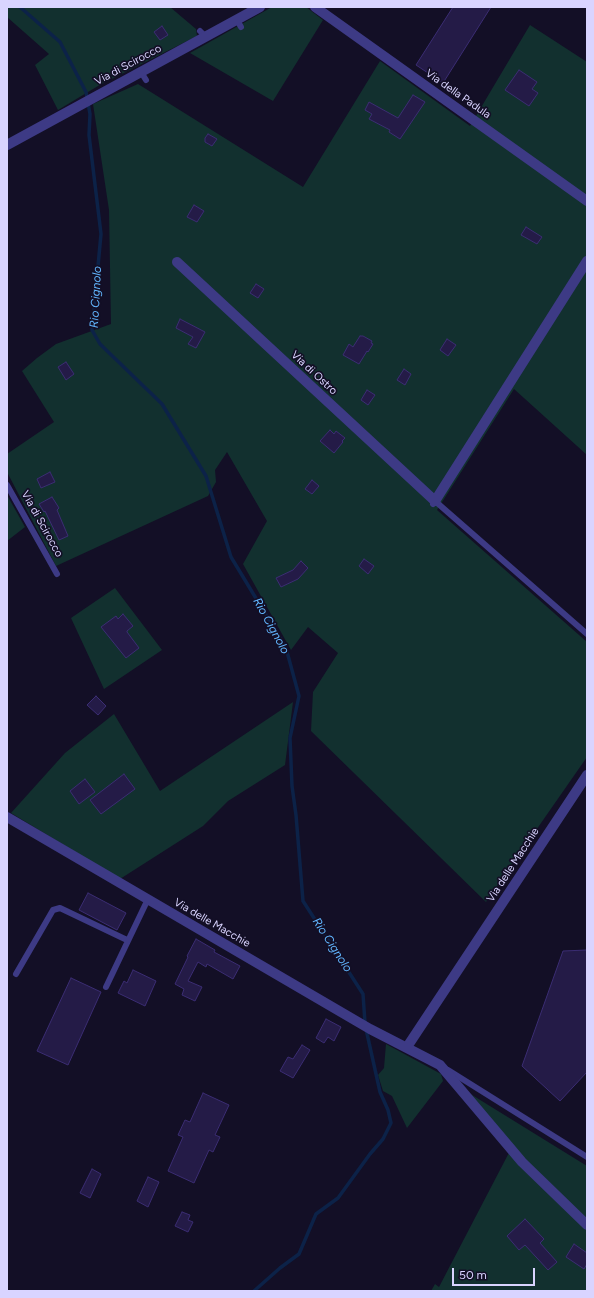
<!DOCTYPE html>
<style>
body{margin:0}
#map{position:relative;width:594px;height:1298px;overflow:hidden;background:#130f26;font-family:Figtree,sans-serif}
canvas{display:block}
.frame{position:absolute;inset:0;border:8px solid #d9d4ff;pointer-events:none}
.scale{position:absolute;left:452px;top:1268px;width:83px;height:18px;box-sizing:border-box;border:2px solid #d9d4ff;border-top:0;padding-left:5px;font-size:12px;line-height:14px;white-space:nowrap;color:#d9d4ff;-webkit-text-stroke:3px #130f26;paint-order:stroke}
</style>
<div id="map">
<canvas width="594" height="1298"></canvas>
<div class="frame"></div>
<div class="scale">50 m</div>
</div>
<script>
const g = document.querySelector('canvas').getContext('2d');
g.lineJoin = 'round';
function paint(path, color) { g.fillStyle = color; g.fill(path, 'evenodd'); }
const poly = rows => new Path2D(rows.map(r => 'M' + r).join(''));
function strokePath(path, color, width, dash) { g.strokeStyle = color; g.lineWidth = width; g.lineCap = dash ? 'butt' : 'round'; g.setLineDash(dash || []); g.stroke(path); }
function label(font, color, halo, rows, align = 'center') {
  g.font = font + ' Figtree,sans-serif'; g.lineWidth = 3.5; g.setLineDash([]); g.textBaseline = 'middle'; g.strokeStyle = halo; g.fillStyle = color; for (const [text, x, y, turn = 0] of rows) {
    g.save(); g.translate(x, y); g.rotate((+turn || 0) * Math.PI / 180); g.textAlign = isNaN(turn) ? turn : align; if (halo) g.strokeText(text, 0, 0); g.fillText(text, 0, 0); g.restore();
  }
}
paint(poly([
 [7,7,170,7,196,29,197,36,98,86,58,110,35,65,49,54,7,17],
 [272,7,306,7,323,20,273,101,190,53],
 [530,25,587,62,587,455,514,389,437,510,587,642,587,757,486,902,311,731,313,692,338,653,308,627,291,650,243,564,267,521,227,452,215,470,216,482,208,496,56,566,7,472,7,454,54,422,22,371,37,358,56,344,111,324,109,210,93,104,138,84,303,187,380,61,470,126],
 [7,495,25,527,7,541],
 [115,588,162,650,104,689,71,618],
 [293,702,285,765,228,801,203,826,120,879,11,813,65,753,114,714,160,791],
 [386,1044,441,1074,443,1081,407,1128,392,1096,383,1091,378,1075,384,1068],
 [464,1090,587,1166,587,1291,431,1291,435,1284,439,1287,513,1145]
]), '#12302f');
strokePath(poly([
 [20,7,60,42,86,92,90,114,89,135,101,234,92,330,100,344,162,404,206,476,231,557,286,648,299,696,290,738,292,786,296,815,303,901,363,994,365,1023],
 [254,1291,280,1268,299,1254,316,1214,338,1198,370,1154,383,1139,391,1123,388,1110,380,1092,366,1029]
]), '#0c2248', 3.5);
const building = poly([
 [453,7,491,7,443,83,416,65,453,7],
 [162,26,168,35,160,40,154,32,162,26],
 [519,70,537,82,532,89,538,93,529,106,505,90,519,70],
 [413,95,425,102,400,139,389,132,390,130,369,119,372,114,365,110,369,102,398,118,413,95],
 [208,134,217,139,212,146,205,142,205,138,208,134],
 [194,205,204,211,197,222,187,217,194,205],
 [526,227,542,237,537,244,521,235,526,227],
 [256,284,264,289,258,298,250,293,256,284],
 [180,319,205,332,196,348,188,344,193,337,176,328,180,319],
 [360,336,363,336,372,341,371,343,373,344,368,352,367,351,359,364,343,355,349,344,353,347,360,336],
 [447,339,456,345,448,356,440,350,447,339],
 [66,362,74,374,66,380,58,367,66,362],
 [404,369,411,374,405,385,397,380,404,369],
 [367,390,375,395,368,405,361,400,367,390],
 [330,430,334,434,336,431,345,438,342,441,343,442,334,453,320,441,330,430],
 [50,472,55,482,41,488,37,479,50,472],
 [312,480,319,486,312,494,305,489,312,480],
 [52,497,59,508,57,510,68,536,59,540,45,511,44,512,39,504,52,497],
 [364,559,374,566,368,574,359,566,364,559],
 [301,561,308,568,298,579,281,587,276,578,293,570,301,561],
 [123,614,133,626,127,631,127,632,139,648,126,658,101,627,116,616,118,619,123,614],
 [96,696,106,706,98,715,87,705,96,696],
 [124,774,135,789,101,814,90,800,124,774],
 [85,779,95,792,79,804,70,791,85,779],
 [88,893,126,913,117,930,79,910,88,893],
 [196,939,215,950,214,952,240,966,233,979,207,964,206,967,198,962,188,981,202,987,195,1001,182,995,184,989,175,984,188,957,187,956,196,939],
 [587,950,587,1072,560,1101,522,1066,563,951,587,950],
 [133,970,156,981,145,1006,118,993,124,981,127,983,133,970],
 [71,978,101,992,68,1065,37,1051,71,978],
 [326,1019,341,1027,334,1041,328,1037,324,1043,316,1038,326,1019],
 [302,1045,310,1050,293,1078,280,1071,288,1057,293,1059,302,1045],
 [203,1093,229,1105,215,1135,220,1137,213,1152,209,1150,194,1183,168,1171,183,1137,178,1135,185,1120,190,1122,203,1093],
 [92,1169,101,1174,90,1198,80,1193,92,1169],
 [148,1177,159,1182,148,1207,137,1201,148,1177],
 [182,1212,190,1215,188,1220,193,1222,188,1232,175,1226,182,1212],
 [525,1219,544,1239,540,1243,557,1262,548,1270,525,1245,519,1250,507,1236,525,1219],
 [574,1244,587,1253,587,1264,584,1269,566,1257,574,1244]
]);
paint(building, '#241b47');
strokePath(building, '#3b2d73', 1);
strokePath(poly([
 [237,20,241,27],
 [200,31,206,37],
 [141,72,146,80],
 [7,485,57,574],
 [433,504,435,501,587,634],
 [16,974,53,910,60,908,127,940],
 [106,987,148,899],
 [448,1070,587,1157]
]), '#3d3a85', 6);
strokePath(poly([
 [315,7,587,201],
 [7,145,260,7],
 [177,262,435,501,587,261],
 [7,817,370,1029,440,1065,522,1162,587,1225],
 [407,1047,587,775]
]), '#3d3a85', 10);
label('11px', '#d9d4ff', '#130f26', [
 ["Via di Scirocco",128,65,-28],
 ["Via della Padula",458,94,35],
 ["Via di Ostro",314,373,43],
 ["Via di Scirocco",42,524,61],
 ["Via delle Macchie",513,865,-57],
 ["Via delle Macchie",212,923,30]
]);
label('italic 12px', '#62b6ff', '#130f26', [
 ["Rio Cignolo",96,297,-87],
 ["Rio Cignolo",271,626,61],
 ["Rio Cignolo",332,945,57]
]);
</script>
